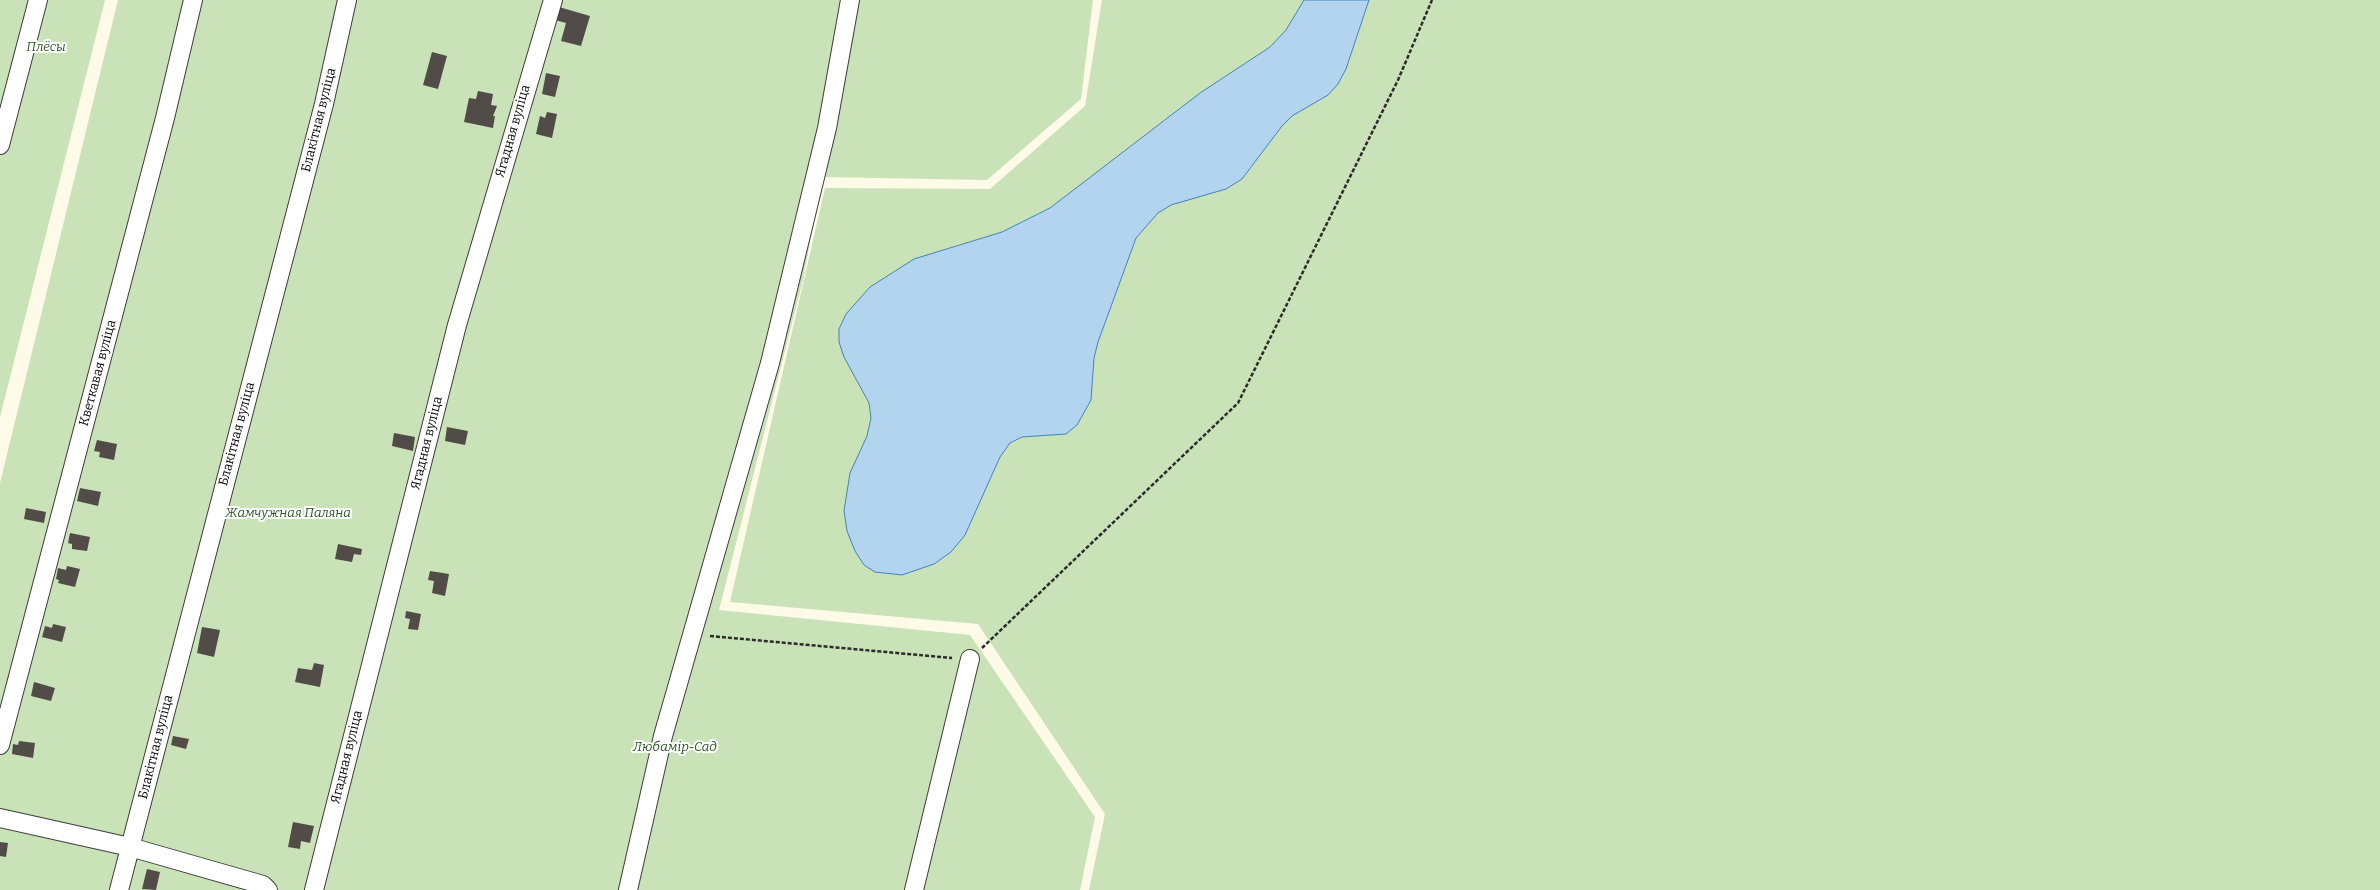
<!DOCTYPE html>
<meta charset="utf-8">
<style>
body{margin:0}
canvas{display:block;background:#fdfae8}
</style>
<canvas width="2380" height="890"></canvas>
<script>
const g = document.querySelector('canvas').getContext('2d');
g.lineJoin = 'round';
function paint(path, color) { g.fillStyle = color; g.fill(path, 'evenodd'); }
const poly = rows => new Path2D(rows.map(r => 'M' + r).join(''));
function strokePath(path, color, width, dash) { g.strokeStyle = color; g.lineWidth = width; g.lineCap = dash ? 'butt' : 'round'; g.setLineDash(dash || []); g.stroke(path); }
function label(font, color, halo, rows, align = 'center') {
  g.font = font + ' Bitter,serif'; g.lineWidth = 4; g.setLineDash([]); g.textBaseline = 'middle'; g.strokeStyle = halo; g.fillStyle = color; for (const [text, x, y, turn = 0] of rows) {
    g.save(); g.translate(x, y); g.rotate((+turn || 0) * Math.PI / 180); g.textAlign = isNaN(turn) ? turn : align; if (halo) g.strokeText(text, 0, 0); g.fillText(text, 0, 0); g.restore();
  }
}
paint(poly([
 [0,0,105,0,0,417],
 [118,0,1093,0,1081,99,987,180,821,177,804,276,719,610,970,635,1095,817,1080,890,0,890,0,483],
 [1102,0,2380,0,2380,890,1089,890,1105,814,978,624,730,602,825,188,990,189,1085,106]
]), '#cae2b7');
const water = poly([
 [1304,0,1369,0,1346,69,1338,84,1328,95,1292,116,1282,126,1242,179,1226,189,1171,205,1158,213,1136,238,1098,342,1094,358,1091,400,1077,425,1066,434,1022,437,1010,443,1000,457,965,535,951,552,934,564,902,575,875,572,864,565,855,551,847,531,844,511,850,473,867,436,871,418,869,403,844,357,839,342,839,329,846,314,870,287,914,259,1002,232,1050,208,1200,93,1270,47,1286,30,1304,0]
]);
paint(water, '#b3d4ee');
strokePath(water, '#4283bd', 1);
paint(poly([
 [559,7,590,16,581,46,561,41,566,23,555,20],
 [432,52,447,56,438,89,423,85],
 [546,73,560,76,555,97,542,94],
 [478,91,493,94,491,105,497,106,493,116,495,116,493,128,464,122,469,98,476,99],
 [547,112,557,114,552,138,536,134,540,116,545,118],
 [447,427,468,431,465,445,445,441],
 [394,433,415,437,413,451,392,446],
 [97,440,117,444,114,460,99,457,100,452,94,451],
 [80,488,101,492,98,506,77,501],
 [26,508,46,512,44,523,24,519],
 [70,533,90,537,87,551,72,549,72,544,68,543],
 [338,544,362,549,361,555,354,554,352,562,335,559],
 [67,566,80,569,75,587,58,583,59,580,56,579,58,568,66,570],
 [430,571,449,574,445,596,432,593,434,581,428,580],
 [406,611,421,614,418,630,408,629,410,619,405,618],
 [53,624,66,627,62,642,42,637,45,626,52,628],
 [202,627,220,630,214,657,197,653],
 [314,663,324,665,320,687,295,682,298,668,312,670],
 [34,682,55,688,51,701,31,696],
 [173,736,189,739,186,749,171,745],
 [19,741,35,743,33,758,12,754,13,744,18,745],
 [293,822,314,826,310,843,301,841,300,849,288,847],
 [0,842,8,843,6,857,0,856],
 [147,869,160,872,156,890,142,889]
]), '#514c47');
const minor = poly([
 [0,145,38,0],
 [0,745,165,118,193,0],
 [0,818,130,847,263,885,268,890],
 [119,890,324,104,347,0],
 [314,890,457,325,553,0],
 [628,890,663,736,770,363,827,128,850,0],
 [914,890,970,659]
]);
strokePath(minor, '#3d3d3d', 20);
strokePath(poly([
 [710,636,952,658],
 [982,648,1238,403,1398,80,1432,0]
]), '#2c2c2c', 2.5, [4, 2]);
strokePath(minor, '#fff', 18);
label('italic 13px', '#2a5922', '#fff', [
 ["Плёсы",46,47],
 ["Жамчужная Паляна",288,513],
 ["Любамір-Сад",675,747]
]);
label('13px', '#0a0a0a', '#fff', [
 ["Блакітная вуліца",319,120,-76],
 ["Ягадная вуліца",513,131,-74],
 ["Кветкавая вуліца",98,373,-75],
 ["Блакітная вуліца",237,434,-75],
 ["Ягадная вуліца",427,443,-76],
 ["Блакітная вуліца",156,747,-76],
 ["Ягадная вуліца",347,757,-76]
]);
</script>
